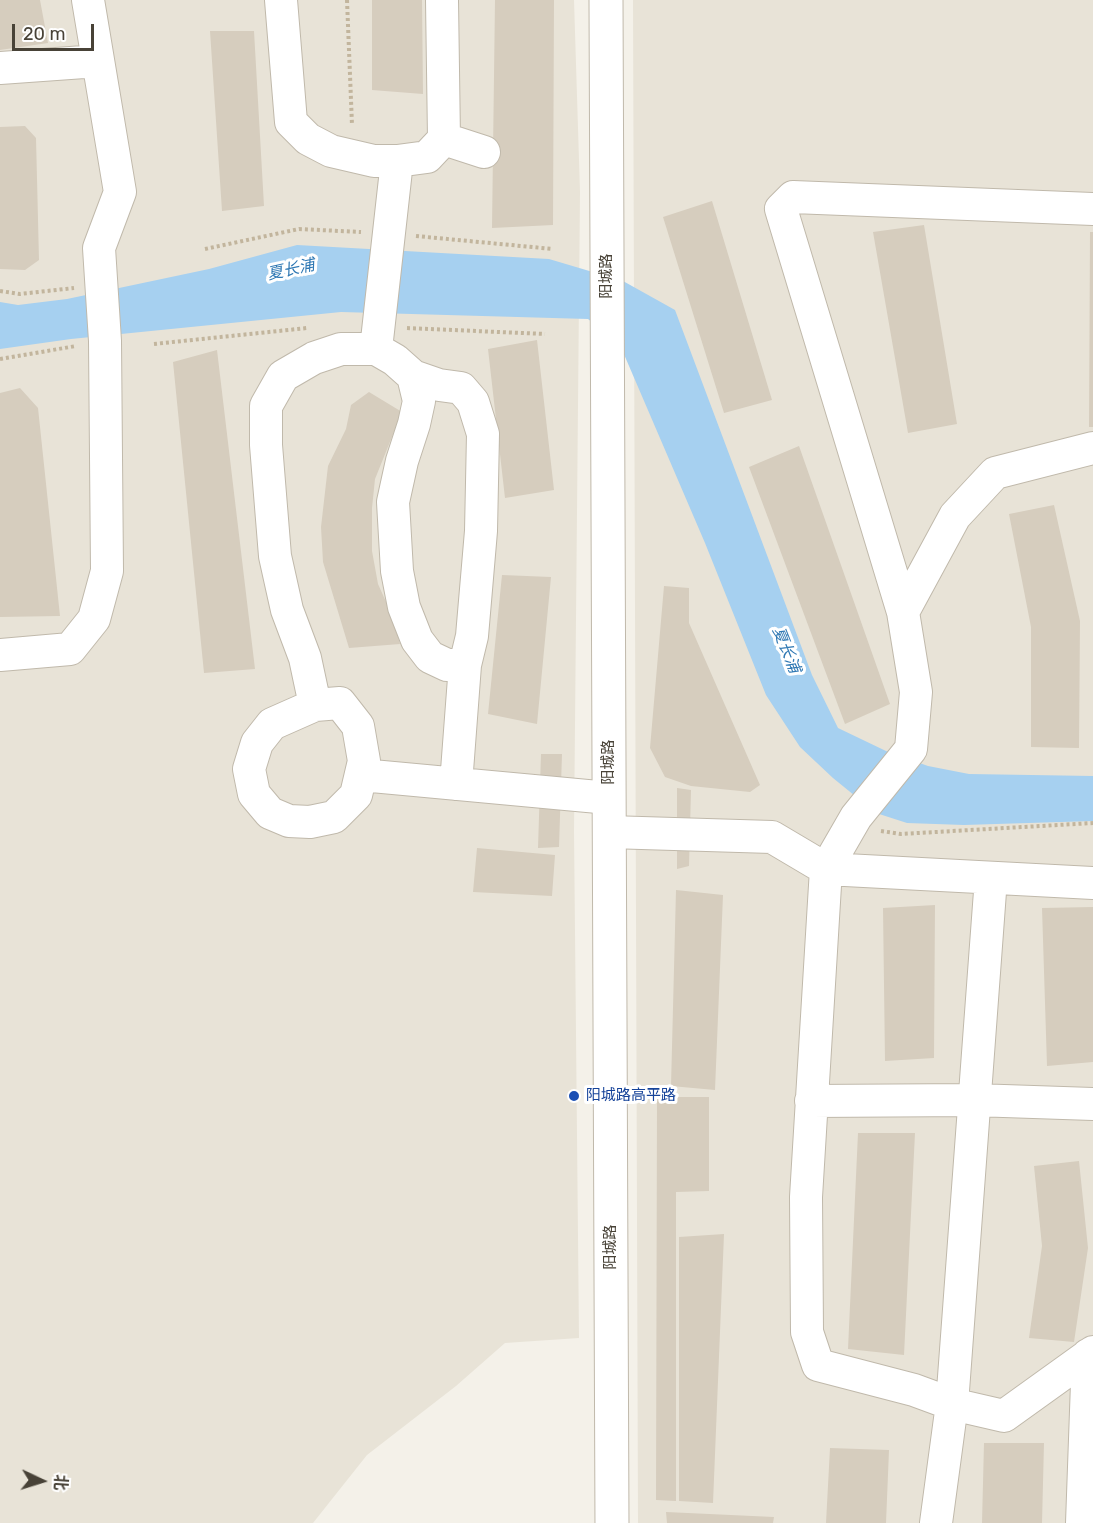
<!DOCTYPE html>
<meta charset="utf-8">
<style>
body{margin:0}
#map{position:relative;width:1093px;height:1523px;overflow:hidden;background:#f4f1e9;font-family:Rubik,"Noto Sans SC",sans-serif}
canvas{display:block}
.north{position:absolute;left:12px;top:1451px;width:60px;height:60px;-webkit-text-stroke:4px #fff;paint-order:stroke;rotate:94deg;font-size:16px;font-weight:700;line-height:24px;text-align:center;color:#484237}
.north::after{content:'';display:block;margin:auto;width:21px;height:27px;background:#484237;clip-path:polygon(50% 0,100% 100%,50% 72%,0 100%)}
.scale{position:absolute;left:12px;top:24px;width:82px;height:27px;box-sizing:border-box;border:3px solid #484237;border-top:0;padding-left:8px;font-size:18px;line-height:21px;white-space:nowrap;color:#484237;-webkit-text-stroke:4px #fff;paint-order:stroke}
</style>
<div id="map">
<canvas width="1093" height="1523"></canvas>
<div class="north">北</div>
<div class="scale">20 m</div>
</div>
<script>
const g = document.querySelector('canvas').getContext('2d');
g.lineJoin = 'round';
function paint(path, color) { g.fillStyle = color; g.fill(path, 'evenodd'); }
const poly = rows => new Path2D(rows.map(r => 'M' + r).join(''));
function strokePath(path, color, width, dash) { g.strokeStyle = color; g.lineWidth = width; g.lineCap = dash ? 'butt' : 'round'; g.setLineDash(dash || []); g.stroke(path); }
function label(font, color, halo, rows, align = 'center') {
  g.font = font + ' Rubik,"Noto Sans SC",sans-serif'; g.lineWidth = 6; g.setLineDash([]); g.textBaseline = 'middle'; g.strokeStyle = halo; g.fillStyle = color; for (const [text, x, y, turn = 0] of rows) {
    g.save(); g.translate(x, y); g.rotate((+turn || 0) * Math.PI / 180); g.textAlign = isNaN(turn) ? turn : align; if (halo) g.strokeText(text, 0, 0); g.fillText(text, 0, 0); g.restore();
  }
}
paint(poly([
 [0,0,574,0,580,192,574,831,579,1338,505,1343,456,1386,367,1455,313,1523,0,1523],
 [633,0,1093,0,1093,1523,638,1523]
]), '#e8e3d7');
paint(poly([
 [297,245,549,259,623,281,675,310,812,675,838,728,886,751,928,766,969,774,1093,776,1093,821,964,825,907,823,876,813,833,778,800,747,766,695,705,543,620,345,588,319,341,312,71,339,0,349,0,302,18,305,67,299,209,269]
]), '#a6d0f0');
paint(poly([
 [0,0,40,0,48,43,0,50],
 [372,0,422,0,423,94,372,90],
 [495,0,554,0,553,225,492,228],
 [210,31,254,31,264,206,222,211],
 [25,126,36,138,39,260,25,270,0,269,0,127],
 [712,201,772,400,724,413,663,217],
 [924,225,957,424,908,433,873,232],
 [1090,232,1093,232,1093,427,1089,427],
 [537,340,554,490,505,498,488,349],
 [217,350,255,669,204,673,173,362],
 [20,388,38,408,60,616,0,617,0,393],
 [369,392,402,412,375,479,372,508,372,551,378,584,391,613,400,644,349,648,323,562,321,527,328,466,346,429,351,405],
 [799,446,890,704,845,724,749,467],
 [1054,505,1080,621,1079,748,1031,747,1031,627,1009,514],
 [502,575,551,577,537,724,488,714],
 [664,586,689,588,689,623,760,785,750,792,691,786,665,777,650,748],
 [541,754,562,754,559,847,538,848],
 [677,788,691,790,689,866,677,869],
 [477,848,555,855,552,896,473,892],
 [676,890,723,895,715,1090,671,1086],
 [935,905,934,1058,885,1061,883,908],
 [1093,907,1093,1062,1047,1066,1042,908],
 [657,1097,709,1097,709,1191,676,1192,676,1501,656,1500],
 [858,1133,915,1133,904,1355,848,1349],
 [1079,1161,1088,1248,1074,1342,1029,1338,1042,1246,1034,1166],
 [724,1234,713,1503,679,1501,679,1237],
 [984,1443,1044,1443,1042,1523,982,1523],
 [830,1448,889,1450,886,1523,826,1523],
 [666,1512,774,1517,773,1523,667,1523]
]), '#d6cdbe');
const minor = poly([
 [281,0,291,122,308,139,331,151,374,161,397,161,427,157,444,139,442,0],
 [0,68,98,61],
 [444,139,484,152],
 [376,349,395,360,413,376,419,401,414,424,402,461,393,502,397,571,404,607,417,640,430,657,447,665,465,665,472,636,481,531,483,434,473,402,461,388,439,385,413,376],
 [1093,448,995,473,955,516,903,612,916,692,911,749,856,817,826,869,806,1197,807,1332,818,1365,914,1390,952,1404,1004,1416,1093,1352],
 [903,612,781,209,793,197,1093,209],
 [0,655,70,649,94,619,107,571,105,341,99,248,120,192,88,0],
 [315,705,340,703,358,726,364,761,356,795,334,817,310,822,289,821,270,813,254,794,249,769,257,743,272,724,315,705,305,658,287,610,275,556,266,445,266,406,283,376,314,358,341,349,376,349,397,161],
 [361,775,609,798],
 [456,784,465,665],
 [609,832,772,837,826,869,1093,883],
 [811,1101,974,1100,1093,1104],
 [936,1523,952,1404,991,878],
 [1082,1523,1088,1355]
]);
const tertiary = poly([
 [606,0,612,1523]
]);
strokePath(minor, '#c0b9ab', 34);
strokePath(tertiary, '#c0b9ab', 35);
strokePath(poly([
 [347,0,352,125],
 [416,236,553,249],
 [205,249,299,229,361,232],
 [0,291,20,294,74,288],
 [407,328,545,334],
 [154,344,307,328],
 [0,359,76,346],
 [881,831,901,834,1093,823]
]), '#c2b59d', 4, [3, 3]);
strokePath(minor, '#fff', 32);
strokePath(tertiary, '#fff', 33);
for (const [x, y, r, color] of [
 [574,1096,6,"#1a4fb4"]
]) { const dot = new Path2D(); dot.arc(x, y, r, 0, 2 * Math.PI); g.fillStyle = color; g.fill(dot); strokePath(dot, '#fff', 2); }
label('15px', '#484237', '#fff', [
 ["阳城路",607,276,-90],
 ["阳城路",609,762,-90],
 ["阳城路",611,1247,-90]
]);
label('15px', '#164399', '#fff', [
 ["阳城路高平路",586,1096]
], 'left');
label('italic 16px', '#3079b4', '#fff', [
 ["夏长浦",291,270,-12],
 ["夏长浦",786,650,68]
]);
</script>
